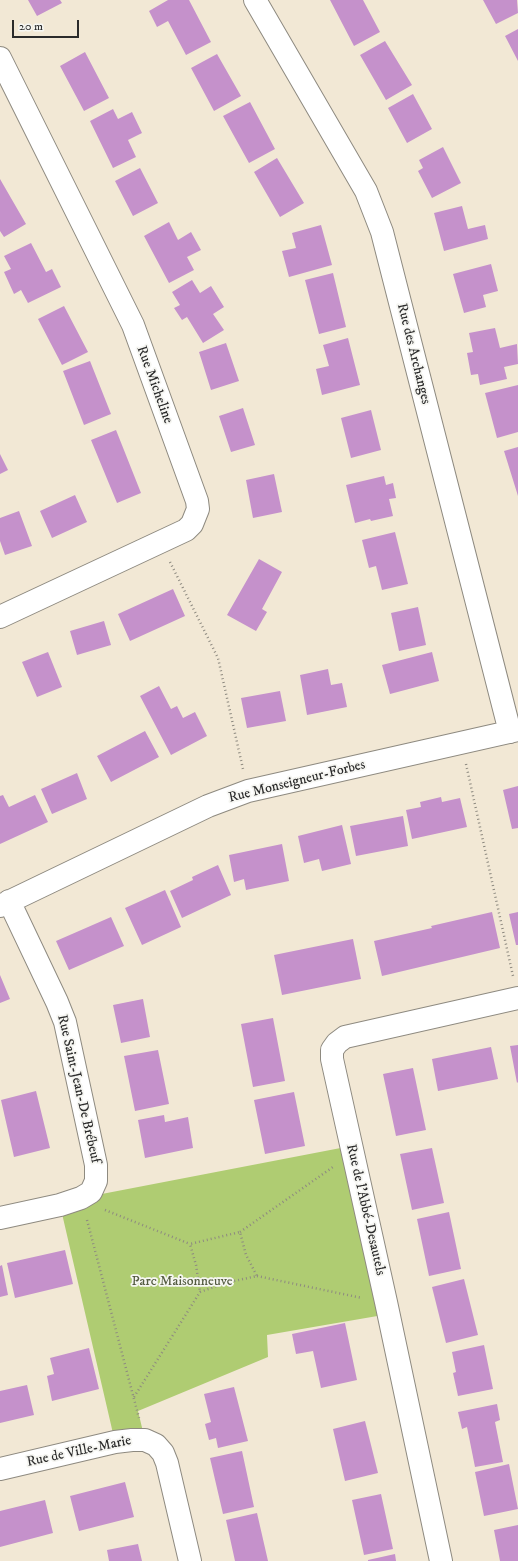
<!DOCTYPE html>
<meta charset="utf-8">
<style>
body{margin:0}
#map{position:relative;width:518px;height:1561px;overflow:hidden;background:#f2e8d5;font-family:"IM FELL DW Pica",serif}
canvas{display:block}
.scale{position:absolute;left:12px;top:20px;width:67px;height:18px;box-sizing:border-box;border:2px solid #2b2b2b;border-top:0;padding-left:5px;font-size:12px;line-height:14px;white-space:nowrap;color:#2b2b2b;-webkit-text-stroke:3px #f6f6f2;paint-order:stroke}
</style>
<div id="map">
<canvas width="518" height="1561"></canvas>
<div class="scale">20 m</div>
</div>
<script>
const g = document.querySelector('canvas').getContext('2d');
g.lineJoin = 'round';
function paint(path, color) { g.fillStyle = color; g.fill(path, 'evenodd'); }
const poly = rows => new Path2D(rows.map(r => 'M' + r).join(''));
function strokePath(path, color, width, dash) { g.strokeStyle = color; g.lineWidth = width; g.lineCap = dash ? 'butt' : 'round'; g.setLineDash(dash || []); g.stroke(path); }
function label(font, color, halo, rows, align = 'center') {
  g.font = font + ' "IM FELL DW Pica",serif'; g.lineWidth = 3.5; g.setLineDash([]); g.textBaseline = 'middle'; g.strokeStyle = halo; g.fillStyle = color; for (const [text, x, y, turn = 0] of rows) {
    g.save(); g.translate(x, y); g.rotate((+turn || 0) * Math.PI / 180); g.textAlign = isNaN(turn) ? turn : align; if (halo) g.strokeText(text, 0, 0); g.fillText(text, 0, 0); g.restore();
  }
}
paint(poly([
 [351,1146,389,1314,267,1335,268,1357,138,1411,145,1440,115,1442,60,1205,81,1198]
]), '#afcc72');
paint(poly([
 [28,0,60,0,62,3,37,16],
 [168,0,189,0,211,42,186,55,168,21,157,27,149,11],
 [330,0,363,0,380,32,354,46],
 [483,0,517,0,518,13,496,24],
 [518,29,518,61,505,36],
 [385,41,412,85,386,100,360,55],
 [85,52,109,98,84,111,60,66],
 [217,54,241,96,214,111,191,68],
 [413,94,432,129,407,143,388,108],
 [250,102,275,149,249,163,223,116],
 [113,109,118,119,132,112,142,133,128,140,136,157,113,168,90,121],
 [443,147,461,183,432,198,418,171,423,168,419,160],
 [277,158,304,203,280,217,254,172],
 [140,168,158,203,133,216,115,181],
 [0,179,26,224,4,237,0,231],
 [462,206,468,229,485,225,488,239,444,251,434,213],
 [169,222,178,240,191,232,201,250,187,257,194,270,169,283,144,236],
 [321,225,332,265,289,277,282,251,296,248,292,233],
 [31,243,46,272,52,269,61,287,28,303,21,290,14,294,4,272,11,269,4,256],
 [491,264,498,291,483,295,486,307,464,313,453,274],
 [333,273,346,327,319,334,305,280],
 [192,280,200,293,211,286,224,307,213,314,224,330,203,343,187,317,182,320,174,308,180,305,172,292],
 [64,306,88,352,62,365,38,319],
 [495,328,500,348,517,344,518,364,504,367,507,379,480,385,478,374,471,375,467,353,473,352,469,333],
 [348,338,360,385,322,395,316,369,329,366,323,345],
 [226,343,239,381,211,390,199,352],
 [90,361,111,414,84,425,63,371],
 [518,385,518,432,497,438,485,393],
 [243,408,255,445,231,452,219,416],
 [371,410,381,450,351,458,341,418],
 [116,430,141,493,117,503,91,440],
 [518,447,518,496,504,451],
 [0,454,8,470,0,474],
 [274,474,282,512,253,518,246,480],
 [384,476,386,485,393,483,396,498,389,499,393,516,371,521,370,519,355,523,346,485],
 [75,495,87,522,52,538,40,511],
 [19,511,32,546,5,555,0,541,0,518],
 [395,532,408,584,382,590,376,566,369,568,362,540],
 [259,559,282,572,262,609,267,612,256,631,227,615],
 [173,589,185,616,130,641,118,614],
 [418,607,426,645,399,651,391,613],
 [104,621,111,645,77,655,70,631],
 [48,652,62,687,37,697,22,662],
 [432,652,439,681,390,694,382,665],
 [328,669,331,685,342,683,347,707,307,715,300,675],
 [159,686,171,709,177,706,183,718,195,712,207,736,171,755,140,696],
 [280,691,286,721,247,728,241,698],
 [145,731,159,757,111,782,97,756],
 [77,773,87,799,52,814,41,789],
 [518,786,518,828,512,829,503,790],
 [3,795,9,807,35,795,48,822,0,844,0,796],
 [441,797,442,802,460,798,467,827,412,839,406,810,421,807,420,802],
 [403,816,408,846,356,856,350,826],
 [342,825,351,864,322,871,319,859,304,863,298,836],
 [282,844,289,881,246,890,244,879,234,882,229,855],
 [218,865,231,895,182,918,170,891,193,880,192,877],
 [165,890,181,927,142,945,125,908],
 [492,912,500,948,382,976,374,941,432,928,431,926],
 [518,912,518,945,516,945,509,914],
 [111,917,124,946,69,970,56,941],
 [353,939,361,979,282,995,274,955],
 [0,975,10,999,0,1003],
 [143,999,150,1037,121,1043,113,1005],
 [273,1018,285,1081,253,1087,241,1024],
 [518,1045,518,1082,517,1083,510,1046],
 [491,1047,498,1079,438,1091,432,1059],
 [158,1050,169,1104,135,1111,124,1056],
 [413,1068,426,1130,396,1136,383,1074],
 [36,1091,50,1148,14,1157,1,1100],
 [294,1092,305,1146,265,1154,254,1100],
 [164,1115,165,1122,188,1117,193,1148,145,1158,138,1120],
 [432,1148,444,1203,412,1210,400,1154],
 [449,1212,461,1269,429,1276,417,1219],
 [65,1250,73,1284,15,1298,7,1263],
 [2,1265,8,1295,0,1297,0,1266],
 [464,1279,478,1335,446,1343,432,1287],
 [345,1323,357,1380,321,1388,313,1351,296,1354,292,1334],
 [484,1345,493,1389,458,1396,453,1373,456,1372,452,1352],
 [89,1348,99,1389,52,1401,47,1376,54,1374,50,1358],
 [27,1385,34,1415,0,1423,0,1391],
 [234,1387,248,1441,218,1448,216,1438,209,1440,205,1424,211,1422,204,1394],
 [497,1404,500,1420,495,1422,503,1462,475,1467,467,1427,462,1429,458,1412],
 [365,1421,378,1473,345,1481,333,1429],
 [242,1451,254,1507,223,1514,210,1458],
 [509,1464,518,1509,484,1516,475,1472],
 [125,1482,134,1517,79,1531,70,1496],
 [381,1494,393,1549,364,1555,352,1500],
 [45,1500,53,1533,0,1547,0,1511],
 [257,1513,268,1561,235,1561,226,1520],
 [518,1525,518,1561,500,1561,494,1530],
 [138,1544,142,1561,109,1561,107,1550],
 [395,1554,396,1561,368,1561,368,1560]
]), '#c591cb');
const minor = poly([
 [255,0,366,191,382,232,510,732],
 [0,58,133,325,197,501,198,509,192,524,186,530,0,617],
 [0,906,208,806,248,791,518,730],
 [0,1218,60,1205,81,1198,91,1192,96,1181,96,1165,65,1022,57,1002,9,901],
 [0,1469,115,1442,132,1440,145,1440,156,1445,163,1453,167,1463,190,1561],
 [441,1561,386,1302,332,1059,332,1050,337,1043,345,1037,518,998]
]);
strokePath(minor, '#8e8a80', 24);
strokePath(poly([
 [170,562,218,658,243,769],
 [466,764,513,976],
 [105,1210,190,1244],
 [87,1220,139,1418],
 [240,1232,333,1167],
 [257,1276,362,1298],
 [134,1397,200,1292,225,1283,257,1276,246,1255,240,1232,190,1244,196,1265,200,1292]
]), '#8e8a80', 2.5, [1, 3]);
strokePath(minor, '#fff', 22);
label('14px', '#2b2b2b', '#f6f6f2', [
 ["Rue des Archanges",413,354,76],
 ["Rue Micheline",154,385,70],
 ["Rue Monseigneur-Forbes",297,782,-14],
 ["Rue Saint-Jean-De Brébeuf",78,1089,77],
 ["Rue de l'Abbé-Desautels",365,1210,77],
 ["Rue de Ville-Marie",79,1452,-12]
]);
label('14px', '#535b40', '#f6f6f2', [
 ["Parc Maisonneuve",182,1282]
]);
</script>
